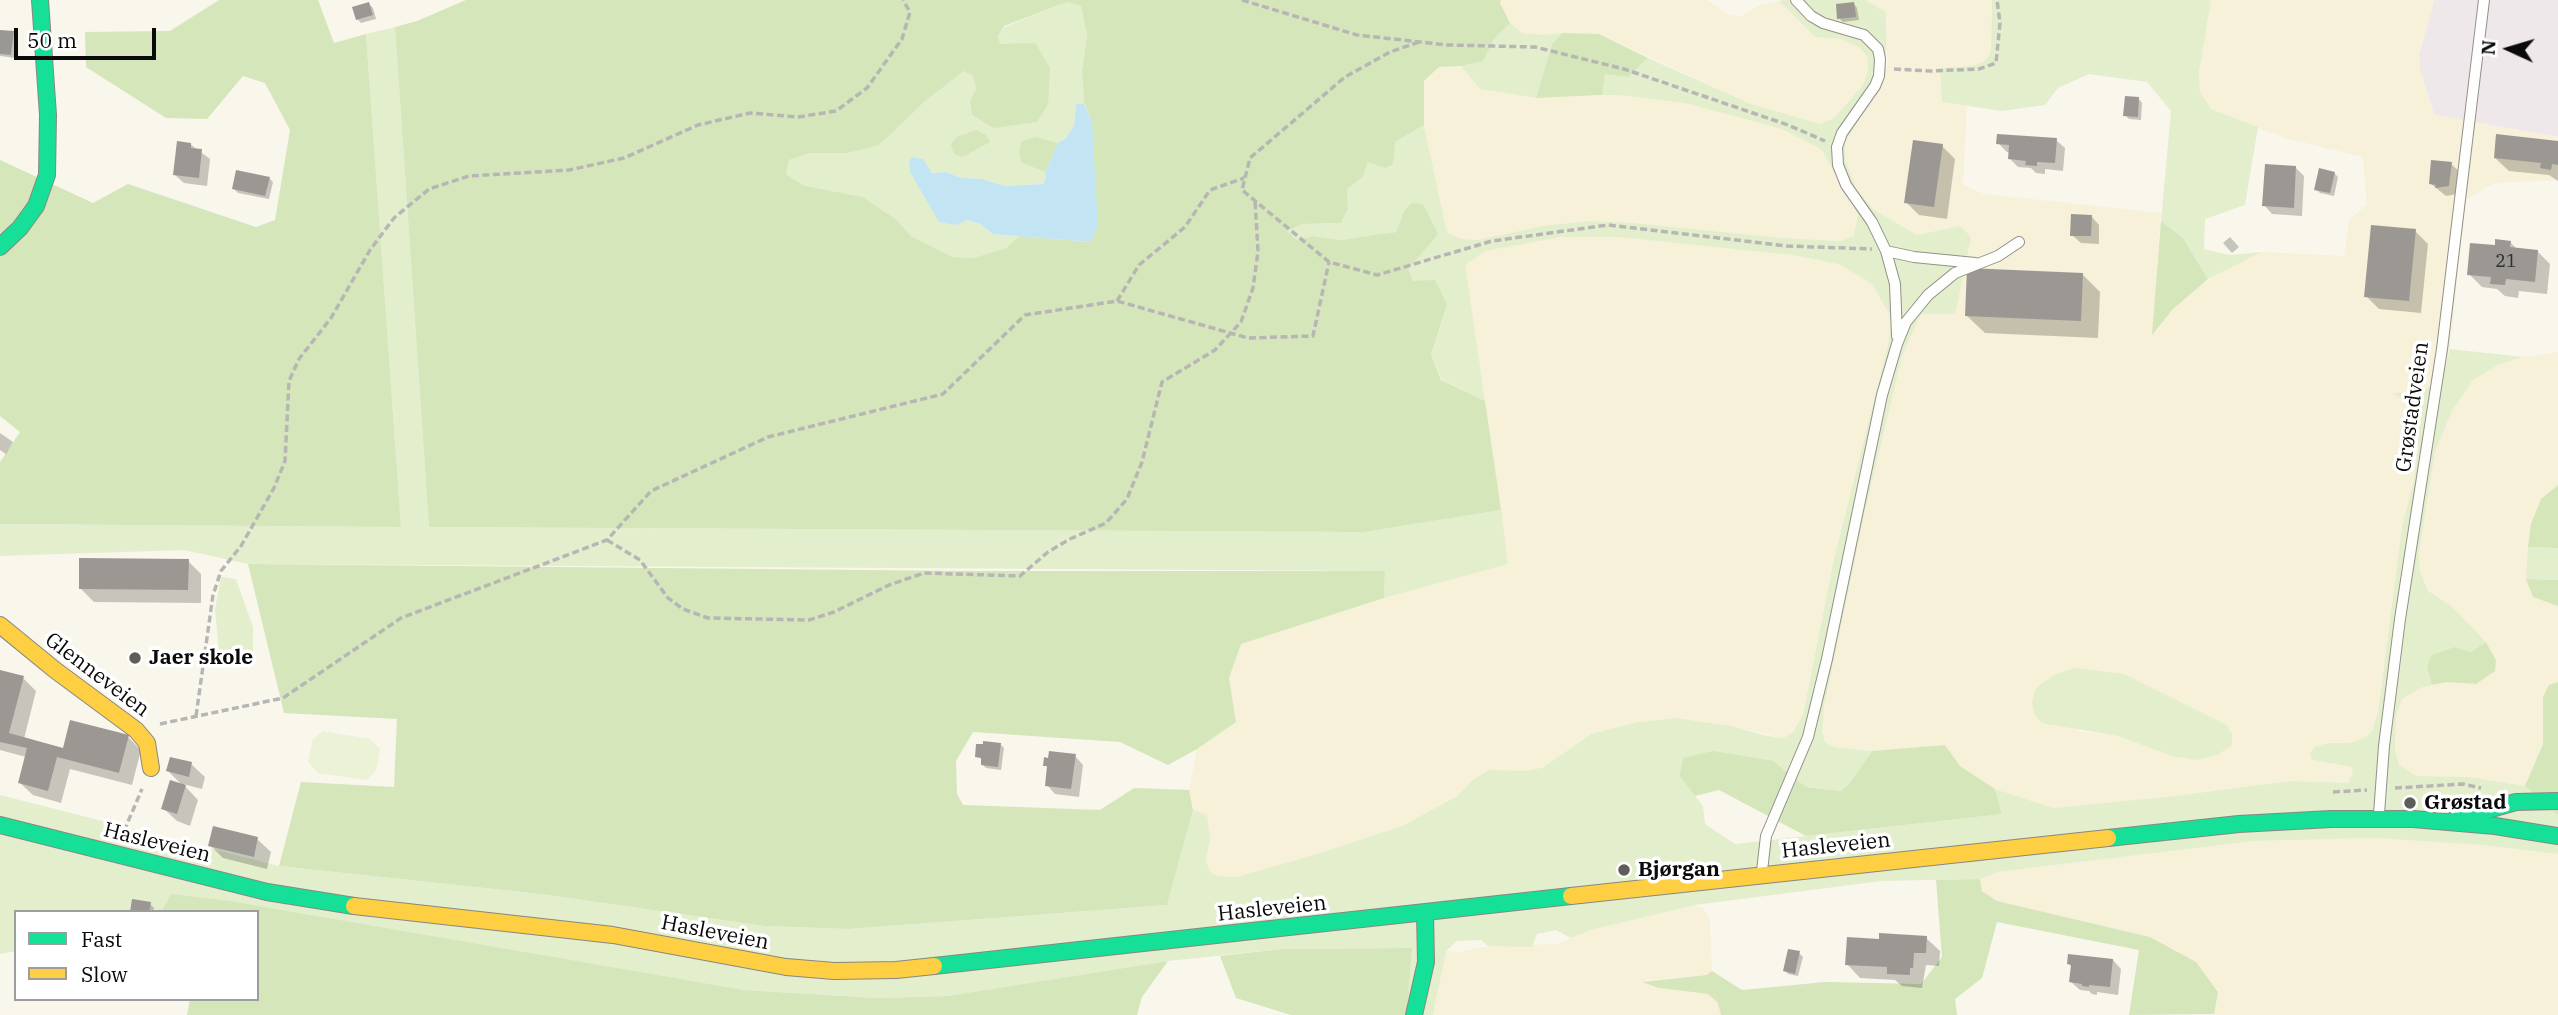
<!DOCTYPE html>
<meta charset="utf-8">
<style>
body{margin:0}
#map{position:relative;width:2558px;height:1015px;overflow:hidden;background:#f9f6ec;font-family:"IBM Plex Serif",serif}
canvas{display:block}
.legend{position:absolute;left:14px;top:910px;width:245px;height:91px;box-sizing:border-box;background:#fff;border:2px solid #9d9d9d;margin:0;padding:9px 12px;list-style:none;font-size:21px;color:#0a0a0a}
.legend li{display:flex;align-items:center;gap:14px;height:35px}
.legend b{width:35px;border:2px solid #9d9d9d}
.north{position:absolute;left:2474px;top:14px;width:70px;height:70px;-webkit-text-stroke:5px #fff;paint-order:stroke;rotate:274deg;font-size:19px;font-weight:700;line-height:28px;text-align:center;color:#0a0a0a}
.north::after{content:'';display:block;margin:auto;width:24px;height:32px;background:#0a0a0a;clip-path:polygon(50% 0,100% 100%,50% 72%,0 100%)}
.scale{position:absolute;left:14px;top:28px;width:142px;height:32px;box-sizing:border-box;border:4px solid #0a0a0a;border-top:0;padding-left:9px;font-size:21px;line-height:24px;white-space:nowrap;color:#0a0a0a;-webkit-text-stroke:5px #fff;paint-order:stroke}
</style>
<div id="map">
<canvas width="2558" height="1015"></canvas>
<ul class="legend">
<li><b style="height:9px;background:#16e098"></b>Fast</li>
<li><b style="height:9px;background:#ffcf43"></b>Slow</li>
</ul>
<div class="north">N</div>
<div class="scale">50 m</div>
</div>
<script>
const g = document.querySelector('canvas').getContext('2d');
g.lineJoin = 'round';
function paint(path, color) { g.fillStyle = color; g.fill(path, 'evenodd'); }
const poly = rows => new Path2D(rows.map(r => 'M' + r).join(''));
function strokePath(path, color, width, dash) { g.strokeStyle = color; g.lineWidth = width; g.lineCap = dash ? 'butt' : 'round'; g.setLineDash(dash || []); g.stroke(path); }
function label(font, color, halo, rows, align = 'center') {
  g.font = font + ' "IBM Plex Serif",serif'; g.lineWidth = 7; g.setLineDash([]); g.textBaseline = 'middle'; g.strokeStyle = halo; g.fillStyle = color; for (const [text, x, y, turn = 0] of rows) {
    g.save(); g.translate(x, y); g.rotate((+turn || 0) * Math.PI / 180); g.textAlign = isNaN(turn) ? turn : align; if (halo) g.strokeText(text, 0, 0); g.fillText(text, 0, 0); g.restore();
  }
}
paint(poly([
 [2434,0,2558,0,2558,137,2434,115,2420,69,2419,55]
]), '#efe8ea');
paint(poly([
 [1501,0,1707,0,1729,15,1742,16,1760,5,1779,1,1815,37,1842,39,1859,47,1867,56,1868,70,1863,85,1834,118,1820,124,1751,104,1599,34,1562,33,1541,35,1522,33,1510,23,1500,3],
 [1865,0,1992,0,1991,52,1986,60,1973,66,1940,68,1942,102,1967,106,1963,185,1984,194,2161,213,2153,334,2173,309,2194,289,2232,265,2261,252,2344,256,2349,219,2367,205,2363,157,2285,138,2210,109,2200,92,2199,72,2211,0,2434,0,2419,55,2420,69,2434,115,2558,137,2557,180,2494,183,2465,200,2450,349,2441,382,2419,392,2393,393,2413,406,2419,418,2418,447,2414,480,2402,527,2378,713,2372,731,2366,737,2350,743,2328,743,2329,764,2351,767,2354,774,2348,783,2290,781,2175,796,2053,808,1995,789,1960,766,1945,745,1872,751,1834,747,1825,742,1822,731,1824,707,1866,507,1902,356,1960,226,1917,235,1874,210,1856,189,1845,159,1845,143,1886,75,1888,57,1885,46,1887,20],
 [2124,674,2225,724,2172,756,2118,736,2077,731],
 [1461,66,1480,89,1536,98,1618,95,1685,103,1782,129,1822,150,1858,216,1854,236,1841,241,1782,238,1634,223,1588,221,1543,226,1477,240,1462,239,1447,233,1424,125,1424,82,1439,67],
 [1560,237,1618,237,1792,255,1839,264,1872,284,1891,317,1889,341,1834,559,1803,715,1793,732,1782,738,1731,726,1676,718,1638,722,1591,734,1544,767,1527,771,1489,771,1473,780,1457,795,1402,826,1314,855,1237,877,1217,876,1209,871,1206,859,1210,839,1207,816,1193,810,1189,790,1197,749,1236,722,1229,678,1241,644,1384,598,1508,564,1464,265,1485,251],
 [2558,352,2558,485,2541,499,2531,524,2526,578,2533,597,2558,606,2558,682,2549,685,2543,709,2543,744,2525,786,2469,777,2416,776,2399,765,2395,748,2396,717,2402,699,2420,688,2447,682,2476,684,2495,671,2496,659,2486,642,2450,605,2428,591,2420,572,2419,553,2435,452,2452,411,2473,380,2500,364,2523,357],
 [2374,838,2483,845,2558,854,2558,1015,2213,1015,2218,991,2195,962,2150,937,1997,901,1982,891,1980,879,1997,872,2254,841],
 [1695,905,1704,909,1710,920,1712,971,1708,975,1645,980,1659,988,1708,994,1718,1003,1721,1015,1433,1015,1446,951,1459,952,1488,946,1557,944,1591,930]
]), '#f6f1d8');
paint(poly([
 [1782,0,1865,0,1886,12,1886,75,1845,143,1845,159,1856,189,1874,210,1917,235,1960,226,1971,237,1955,314,1921,314,1902,356,1866,507,1824,707,1822,731,1825,742,1834,747,1872,751,1850,783,1841,791,1806,787,1773,761,1680,776,1703,806,1705,824,1735,844,2002,814,1995,789,2053,808,2175,796,2290,781,2348,783,2353,774,2351,767,2312,760,2310,754,2315,747,2328,743,2350,743,2366,737,2372,731,2378,713,2402,527,2414,480,2418,447,2419,418,2413,406,2392,393,2419,392,2441,382,2450,349,2523,357,2500,364,2473,380,2452,411,2435,452,2419,553,2420,572,2428,591,2450,605,2486,642,2471,652,2455,647,2427,668,2432,685,2420,688,2402,699,2396,717,2395,748,2399,765,2416,776,2469,777,2525,786,2558,815,2558,854,2483,845,2374,838,2254,841,1997,872,1980,879,1881,881,1695,905,1591,930,1571,938,1556,930,1537,934,1532,947,1488,946,1481,940,1457,941,1446,951,1433,1015,1405,1015,1411,948,1282,949,1168,961,949,996,876,998,744,990,171,894,161,912,16,912,16,951,0,954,0,795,279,866,541,894,765,926,848,929,1167,905,1193,810,1207,815,1210,839,1206,859,1209,871,1217,876,1237,877,1314,855,1402,826,1457,796,1473,780,1489,770,1527,771,1544,767,1591,734,1638,722,1676,718,1731,726,1767,736,1783,738,1793,732,1803,715,1834,559,1889,341,1891,317,1872,284,1839,264,1792,255,1618,237,1561,237,1485,251,1465,265,1485,401,1442,380,1431,356,1447,305,1413,281,1407,269,1416,257,1404,211,1396,232,1380,235,1341,240,1313,236,1297,240,1287,231,1303,224,1341,223,1348,209,1347,189,1363,177,1368,162,1395,142,1424,125,1447,233,1462,239,1477,240,1543,226,1588,221,1634,223,1782,238,1841,241,1854,236,1858,215,1822,150,1782,129,1685,103,1618,95,1602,95,1605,73,1628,77,1648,58,1751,104,1820,124,1834,118,1863,85,1868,70,1867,56,1859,47,1842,39,1815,37,1779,1],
 [1992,0,2211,0,2199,72,2200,92,2211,109,2258,127,2245,205,2205,219,2204,249,2230,255,2261,252,2208,279,2183,238,2161,221,2171,111,2147,82,2089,74,2058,88,2045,105,2002,111,1942,102,1940,68,1973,66,1986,60,1991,52],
 [1067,2,1081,6,1087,36,1082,71,1084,104,1076,104,1074,126,1065,139,1058,143,1037,137,1022,163,1045,172,1046,179,1043,184,1005,186,982,179,961,178,946,172,932,173,912,157,967,220,980,224,993,234,1019,236,1006,248,973,258,953,257,911,236,897,220,863,197,804,187,786,174,789,160,810,153,847,153,924,102,964,71,973,75,976,88,970,101,972,115,993,128,1000,44,998,36,1004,27],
 [1510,23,1522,33,1541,35,1562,33,1552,44,1536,98,1480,89,1461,66,1482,61,1494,39],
 [395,27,429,527,1364,532,1501,510,1508,564,1384,598,1385,571,248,564,184,550,0,556,0,524,401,527,366,34],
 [2528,547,2558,548,2558,580,2526,579],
 [221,577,236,579,253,627,253,657,219,651,215,609],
 [2075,668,2124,674,2225,724,2232,733,2232,745,2217,755,2197,760,2172,756,2118,736,2042,723,2034,714,2032,702,2036,688,2054,675]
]), '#e3eecc');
paint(poly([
 [219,0,318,0,334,43,366,34,401,527,0,524,0,462,20,432,0,416,0,160,93,203,128,184,256,227,275,220,290,130,265,83,243,76,207,119,166,118,86,67,85,32,170,31],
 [466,0,1501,0,1500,3,1510,23,1494,39,1483,61,1461,66,1439,67,1424,81,1424,125,1395,142,1393,164,1385,168,1368,162,1363,177,1347,189,1348,209,1341,223,1303,224,1287,231,1297,240,1313,236,1341,240,1396,232,1404,211,1412,203,1423,204,1438,234,1408,269,1413,281,1435,280,1447,305,1431,355,1441,380,1485,401,1501,510,1364,532,429,527,395,27,417,21],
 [1067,2,1081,6,1087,36,1082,71,1084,103,1092,122,1091,242,1019,236,1006,248,973,258,953,257,911,236,897,220,863,197,804,186,786,174,789,160,810,153,847,153,879,145,924,102,964,71,973,76,976,88,970,101,972,115,993,128,1037,122,1048,104,1050,68,1035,43,1000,44,998,36,1004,26],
 [1562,33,1599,34,1648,58,1628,77,1605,74,1602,95,1536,98,1552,44],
 [976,130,986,135,990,142,962,157,954,154,951,144,957,137],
 [1037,137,1058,143,1045,172,1022,163,1019,151,1022,141],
 [2161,221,2183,238,2208,279,2173,309,2152,335],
 [2558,485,2558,548,2528,547,2531,524,2541,499],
 [248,564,966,571,1385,571,1384,598,1241,644,1229,678,1236,722,1197,749,1168,765,1120,742,973,732,956,761,957,794,963,805,1100,810,1134,788,1189,790,1193,810,1167,905,848,929,765,926,541,894,279,866,301,782,394,787,397,719,284,713],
 [2526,579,2558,580,2558,606,2533,597],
 [2486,642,2496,660,2495,671,2476,684,2447,682,2432,685,2427,668,2432,655,2455,647,2471,652],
 [2558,682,2558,815,2525,786,2543,744,2543,697,2549,685],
 [1945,745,1960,766,1995,789,2002,814,1806,836,1719,790,1695,796,1680,776,1683,758,1713,751,1773,761,1806,787,1841,791,1850,783,1872,751],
 [1980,879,1982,891,1997,901,2150,937,2196,962,2218,992,2214,1014,2129,1015,2139,950,1997,922,1982,978,1955,999,1957,1015,1721,1015,1718,1003,1708,994,1659,988,1642,982,1707,975,1712,971,1742,990,1825,982,1921,984,1942,957,1936,880],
 [171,894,229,901,744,990,876,998,948,996,1168,961,1142,997,1137,1015,187,1015,190,999,257,999,257,912,161,912],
 [1412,948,1407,1008,1405,1015,1291,1015,1236,998,1220,956,1282,949]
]), '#d4e6ba');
paint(poly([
 [323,731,370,739,380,749,376,770,367,780,318,773,308,762,313,739]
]), '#ecf2d5');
paint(poly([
 [1076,104,1084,104,1092,122,1098,226,1091,242,993,234,980,224,967,220,957,225,939,222,910,172,909,162,912,157,923,159,932,173,946,172,961,178,982,179,1005,186,1043,184,1046,179,1045,172,1058,143,1065,139,1074,126]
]), '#c3e5f3');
paint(poly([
 [369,4,373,8,376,19,361,23,357,19],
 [1854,4,1857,8,1859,20,1843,22,1839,18],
 [0,32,13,33,17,37,15,58,0,56],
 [2139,99,2142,103,2141,120,2129,119,2125,115],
 [2056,140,2065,148,2063,171,2045,169,2045,174,2036,173,2031,168,2018,167,2010,159,2010,152,2007,152,1998,143],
 [2558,143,2558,181,2549,175,2509,171,2495,158],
 [190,144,210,159,207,186,184,183,175,175],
 [1942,146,1955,159,1947,219,1919,215,1906,202],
 [2451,164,2460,172,2457,194,2446,196,2430,183],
 [2295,167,2304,176,2302,216,2272,214,2264,205],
 [2334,173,2338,177,2334,196,2320,193,2316,189],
 [269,178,273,182,269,199,238,193,234,189],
 [2091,216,2099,225,2099,244,2081,243,2072,235],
 [2415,231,2428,244,2421,313,2379,309,2366,296],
 [2230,237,2239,247,2232,253,2223,243],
 [2510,242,2517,249,2537,251,2550,264,2547,294,2519,291,2518,298,2505,296,2497,289,2482,287,2469,274,2496,247],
 [2082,274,2100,292,2098,338,1985,333,1967,316],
 [0,433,13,442,6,454,0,450],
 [188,561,201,574,201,603,94,602,81,589],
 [0,672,23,678,36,691,24,739,64,750,128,737,141,750,132,785,70,769,61,803,33,795,19,782,26,757,0,750],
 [1000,744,1004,748,1001,770,986,768,982,764,983,760,977,756],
 [1075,756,1083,765,1079,797,1055,794,1047,785,1049,769,1045,765],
 [191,764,205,777,202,789,183,784,198,800,190,826,177,821,163,808,183,786,168,771],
 [257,839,271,852,267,869,223,858,210,845],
 [150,904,154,908,153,912,131,912],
 [1926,938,1940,951,1939,966,1926,965,1922,988,1902,986,1895,980,1860,978,1847,964,1881,941],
 [1799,953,1803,957,1798,976,1788,974,1785,970],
 [2113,960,2121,969,2118,995,2097,992,2097,995,2092,994,2089,991,2080,990,2071,982,2073,968,2069,964]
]), '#0003');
paint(poly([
 [369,2,373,15,356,20,352,7],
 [1854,2,1856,17,1837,19,1836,4],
 [0,30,14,31,11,55,0,54],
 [2125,96,2139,97,2138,117,2123,116],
 [1997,134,2057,138,2055,163,2037,162,2037,166,2025,165,2026,161,2008,159,2009,145,1996,144],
 [2496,134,2558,141,2558,165,2552,164,2551,170,2540,168,2541,163,2494,158],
 [1913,140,1943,144,1934,207,1904,203],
 [177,141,191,143,191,148,202,149,199,178,173,175],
 [2431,160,2452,162,2449,186,2435,188,2436,185,2429,184],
 [2265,164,2296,166,2294,208,2262,206],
 [2319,168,2335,172,2330,193,2314,190],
 [236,170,270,177,265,196,232,189],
 [2071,214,2092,215,2091,236,2070,236],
 [2371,225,2416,229,2409,301,2364,297],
 [2495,239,2511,241,2510,247,2538,250,2535,282,2506,279,2505,285,2490,284,2491,277,2467,275,2470,243,2495,245],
 [1967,268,2083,273,2081,321,1965,316],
 [79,558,189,559,188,590,79,589],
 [0,670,24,676,9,733,63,748,70,720,129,735,119,773,57,757,48,791,18,783,27,748,0,742],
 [983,741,1001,743,998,767,981,765,981,758,975,757,976,744,983,744],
 [1049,751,1076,754,1071,789,1045,786,1047,766,1043,766,1044,757,1048,758],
 [170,757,192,762,189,777,166,771],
 [170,780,186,785,177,814,161,809],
 [213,826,258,837,254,857,208,846],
 [132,899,151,902,149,912,130,912],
 [1879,933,1927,936,1926,953,1914,953,1913,968,1910,968,1910,975,1887,974,1887,967,1845,965,1847,937,1879,939],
 [1788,949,1800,951,1795,974,1783,971],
 [2068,954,2113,959,2110,987,2089,985,2089,987,2082,986,2082,984,2069,982,2071,965,2067,964]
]), '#9b9893');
const lane = poly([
 [1796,0,1811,16,1823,23,1864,35,1878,49,1880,59,1879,76,1875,86,1842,133,1837,147,1838,165,1846,185,1872,222,1886,251,1895,284,1897,336],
 [1886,251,1914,257,1975,263],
 [2379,814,2384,746,2400,619,2442,349,2484,0],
 [1762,871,1766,836,1808,737,1827,659,1882,395,1897,344,1906,322,1928,295,1955,273,1998,256,2019,242]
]);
const fast = poly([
 [0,247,20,228,36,206,47,175,48,115,40,0],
 [2455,819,2516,802,2558,801],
 [0,825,267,892,354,906],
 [2108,838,2239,824,2331,819,2413,819,2495,826,2558,836],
 [934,966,1571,896],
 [1414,1015,1426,962,1425,913]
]);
const slow = poly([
 [0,625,55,670,136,730,147,743,151,768],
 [1571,896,2108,838],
 [354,906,613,935,786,967,834,971,896,970,934,966]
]);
strokePath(lane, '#92908c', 12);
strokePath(fast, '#888782', 18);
strokePath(slow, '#888782', 18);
strokePath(poly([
 [1242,0,1357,35,1448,45,1535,47,1624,69,1788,125,1825,141],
 [1419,42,1390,52,1345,77,1250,158,1242,190,1329,262,1377,275,1492,241,1608,225,1787,246,1872,249],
 [1894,69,1931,71,1979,69,1996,63,2000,23,1997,0],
 [1117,301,1139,265,1185,227,1210,190,1244,178],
 [607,540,640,560,668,598,683,609,708,618,809,620,834,612,889,585,924,573,1020,576,1048,552,1070,539,1106,523,1127,499,1142,462,1162,382,1215,350,1241,322,1253,288,1258,251,1255,200],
 [196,716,213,595,221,571,241,546,274,488,285,461,289,381,299,359,331,318,370,250,394,218,429,189,469,176,569,170,624,158,698,125,750,113,798,117,836,111,867,88,902,39,910,12,903,0],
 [160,724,283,698,401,618,607,540,651,491,768,437,943,394,1025,315,1117,301,1248,338,1313,336,1329,262],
 [2395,788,2463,784,2481,788],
 [2333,792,2367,790],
 [124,831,142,789]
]), '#b7b6b5', 3.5, [7, 3.5]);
strokePath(lane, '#fefefc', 10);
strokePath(fast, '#16e098', 16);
strokePath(slow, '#ffcf43', 16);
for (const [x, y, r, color] of [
 [135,658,7,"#5e5d59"],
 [2410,803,7,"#5e5d59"],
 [1624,870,7,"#5e5d59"]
]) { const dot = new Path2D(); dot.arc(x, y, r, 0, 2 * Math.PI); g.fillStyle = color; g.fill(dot); strokePath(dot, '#fff', 2.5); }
label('18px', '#2e2e2c', null, [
 ["21",2506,262]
]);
label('21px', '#0a0a0a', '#fff', [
 ["Grøstadveien",2413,407,-82],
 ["Glenneveien",97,675,37],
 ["Hasleveien",157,843,14],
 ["Hasleveien",1836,846,-6],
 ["Hasleveien",1272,909,-6],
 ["Hasleveien",715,933,11]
]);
label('bold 21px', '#0a0a0a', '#fff', [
 ["Jaer skole",149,658],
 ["Grøstad",2424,803],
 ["Bjørgan",1638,870]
], 'left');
</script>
